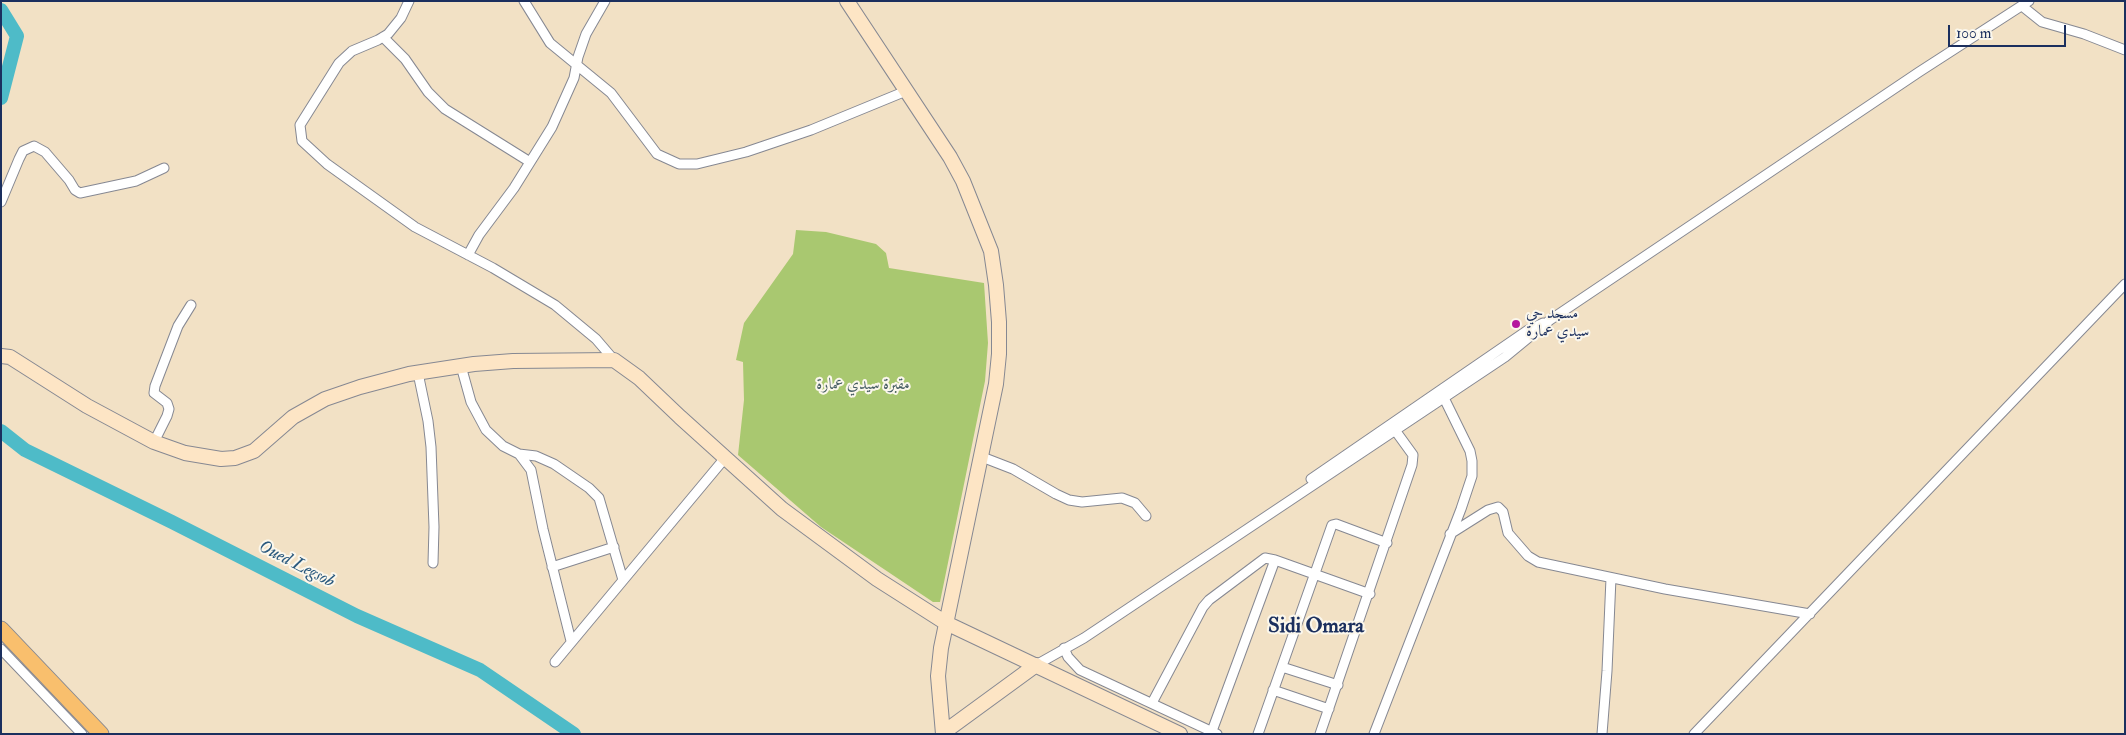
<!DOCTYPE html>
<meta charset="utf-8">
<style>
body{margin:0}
#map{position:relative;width:2126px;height:735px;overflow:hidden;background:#f2e1c5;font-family:"IM FELL Double Pica",serif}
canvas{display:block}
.frame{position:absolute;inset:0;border:2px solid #1b2f5e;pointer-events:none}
.scale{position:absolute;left:1948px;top:25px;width:118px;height:22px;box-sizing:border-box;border:2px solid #1b2f5e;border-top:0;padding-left:6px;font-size:15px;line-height:18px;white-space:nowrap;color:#1b2f5e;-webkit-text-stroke:4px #fbf7ec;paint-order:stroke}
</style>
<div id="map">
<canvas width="2126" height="735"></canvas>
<div class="frame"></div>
<div class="scale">100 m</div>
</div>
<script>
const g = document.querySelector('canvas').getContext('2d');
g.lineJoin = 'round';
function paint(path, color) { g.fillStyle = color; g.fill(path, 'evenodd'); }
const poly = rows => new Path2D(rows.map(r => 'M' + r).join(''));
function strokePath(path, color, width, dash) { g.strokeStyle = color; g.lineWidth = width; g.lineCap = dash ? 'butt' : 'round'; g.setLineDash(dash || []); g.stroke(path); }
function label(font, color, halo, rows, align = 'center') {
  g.font = font + ' "IM FELL Double Pica",Amiri,serif'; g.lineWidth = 4; g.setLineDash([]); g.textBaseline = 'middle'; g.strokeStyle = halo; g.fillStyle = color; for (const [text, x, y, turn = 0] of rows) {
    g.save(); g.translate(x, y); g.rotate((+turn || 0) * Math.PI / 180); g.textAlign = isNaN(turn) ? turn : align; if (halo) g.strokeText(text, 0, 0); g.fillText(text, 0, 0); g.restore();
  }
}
paint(poly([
 [796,230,826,232,876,244,886,253,889,268,984,283,988,343,985,381,940,602,933,602,821,527,738,455,744,400,743,362,736,360,744,323,793,254]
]), '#a9c870');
strokePath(poly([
 [1,10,17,36,1,98],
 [1,431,25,450,172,522,357,616,480,670,574,734]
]), '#4ebbc8', 14);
const street = poly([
 [409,1,401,18,388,34,378,40,352,51,339,63,300,125,302,141,327,164,415,227,493,268,555,305,596,339,614,360],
 [524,1,550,43,611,93,657,154,679,164,697,164,746,152,811,130,906,91],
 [2022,6,2042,22,2084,34,2125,50],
 [383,37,405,59,428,92,445,109,530,162],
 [1,202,19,159,23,151,34,146,45,152,69,180,75,190,80,193,136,181,164,168],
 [468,255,479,235,514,188,552,127,574,78,578,57,586,34,605,1],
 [461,366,471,402,486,430,503,446,519,454,531,470,543,529,571,641],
 [418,373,428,421,431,447,434,527,433,563],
 [154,442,167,416,169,409,167,403,154,393,155,386,178,326,191,305],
 [519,454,536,456,554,464,589,488,599,498,623,580],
 [982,457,1013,469,1056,494,1069,500,1082,502,1122,498,1135,503,1146,516],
 [1311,479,1528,330,1543,323],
 [1450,534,1488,510,1498,507,1503,512,1508,533,1528,556,1538,562,1665,589,1810,614],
 [552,567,614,547],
 [1064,648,1068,657,1080,670,1217,734],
 [1,649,82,734],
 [555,662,725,458],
 [1036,665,1084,638,1505,357,1550,320,1919,72,2029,1],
 [1282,667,1338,685],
 [1273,690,1329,709],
 [1152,703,1203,607,1209,600,1265,558,1275,560,1370,594],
 [1212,731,1275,560],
 [1258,734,1332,525,1336,524,1387,543],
 [1320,734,1412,465,1413,455,1392,426],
 [1374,734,1461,509,1472,476,1472,461,1470,451,1444,398],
 [1602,734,1607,671,1611,578],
 [1694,734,2125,284]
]);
const secondary = poly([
 [847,1,950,157,963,181,991,251,996,285,999,322,999,354,996,384,941,648,938,676,943,734],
 [1,356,10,357,87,406,154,442,185,453,221,459,235,458,254,451,293,417,325,399,360,387,409,374,474,364,513,361,614,360,639,378,680,417,782,509,877,579,946,623,1180,734],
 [943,733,1036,665]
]);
const primary = poly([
 [1,629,101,734]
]);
strokePath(street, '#868892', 11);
strokePath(secondary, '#868892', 16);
strokePath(primary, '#868892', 17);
strokePath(street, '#fff', 9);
strokePath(secondary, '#fde5c5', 14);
strokePath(primary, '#f9bf6d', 15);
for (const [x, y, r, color] of [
 [1516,324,5,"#b5179e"]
]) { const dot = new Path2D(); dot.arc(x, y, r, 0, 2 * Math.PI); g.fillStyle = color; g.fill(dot); strokePath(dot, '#fbf7ec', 2); }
label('16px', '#1b2f5e', '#fbf7ec', [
 ["مسجد حي",1526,315],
 ["سيدي عمارة",1526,333]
], 'left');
label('16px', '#465d63', '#fbf7ec', [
 ["مقبرة سيدي عمارة",863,386]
]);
label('italic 18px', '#2a597e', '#fbf7ec', [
 ["Oued Legsob",296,565,27]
]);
label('bold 21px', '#1b2f5e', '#fbf7ec', [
 ["Sidi Omara",1316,627]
]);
</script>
